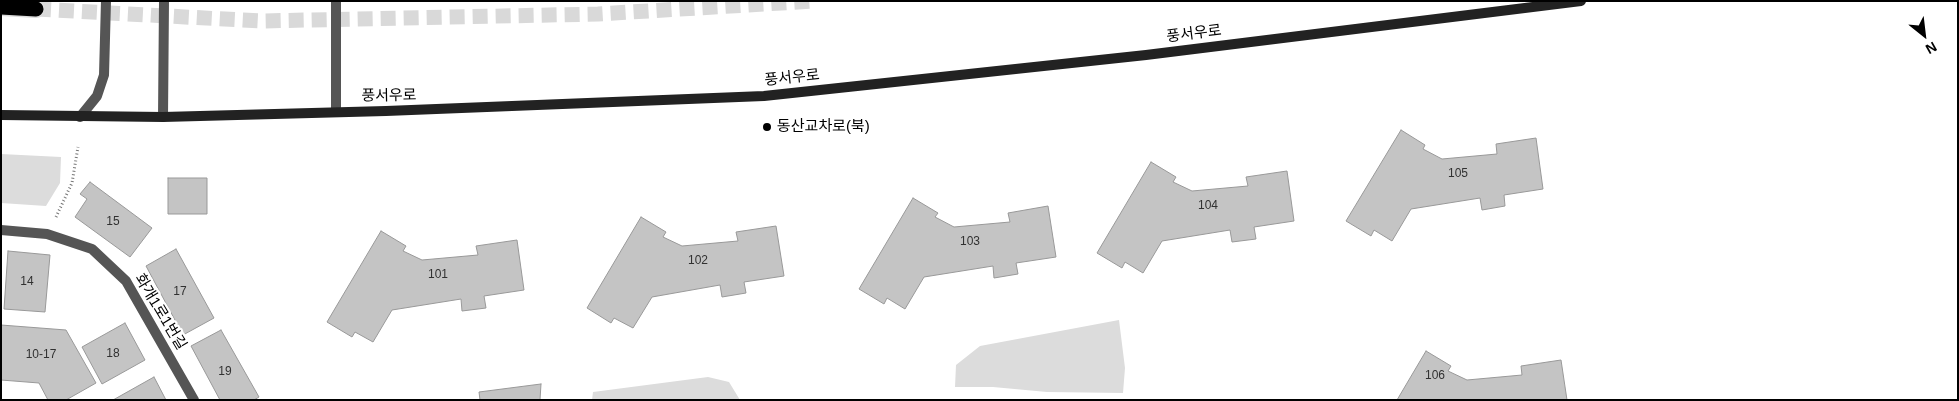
<!DOCTYPE html>
<meta charset="utf-8">
<style>
body{margin:0}
#map{position:relative;width:1959px;height:401px;overflow:hidden;background:#fff;font-family:Arial,sans-serif}
canvas{display:block}
.frame{position:absolute;inset:0;border:2px solid #000;pointer-events:none}
.north{position:absolute;left:1899px;top:10px;width:50px;height:50px;-webkit-text-stroke:4px #fff;paint-order:stroke;rotate:151deg;font-size:14px;font-weight:700;line-height:20px;text-align:center;color:#000}
.north::after{content:'';display:block;margin:auto;width:18px;height:22px;background:#000;clip-path:polygon(50% 0,100% 100%,50% 72%,0 100%)}
</style>
<div id="map">
<canvas width="1959" height="401"></canvas>
<div class="frame"></div>
<div class="north">N</div>
</div>
<script>
const g = document.querySelector('canvas').getContext('2d');
g.lineJoin = 'round';
function paint(path, color) { g.fillStyle = color; g.fill(path, 'evenodd'); }
const poly = rows => new Path2D(rows.map(r => 'M' + r).join(''));
function strokePath(path, color, width, dash) { g.strokeStyle = color; g.lineWidth = width; g.lineCap = dash ? 'butt' : 'round'; g.setLineDash(dash || []); g.stroke(path); }
function label(font, color, halo, rows, align = 'center') {
  g.font = font + ' Arial,"Noto Sans KR",sans-serif'; g.lineWidth = 4.5; g.setLineDash([]); g.textBaseline = 'middle'; g.strokeStyle = halo; g.fillStyle = color; for (const [text, x, y, turn = 0] of rows) {
    g.save(); g.translate(x, y); g.rotate((+turn || 0) * Math.PI / 180); g.textAlign = isNaN(turn) ? turn : align; if (halo) g.strokeText(text, 0, 0); g.fillText(text, 0, 0); g.restore();
  }
}
paint(poly([
 [1,154,61,157,60,183,46,206,1,203],
 [1119,320,1125,368,1123,393,1047,392,993,387,955,387,956,365,980,346],
 [708,377,729,382,740,400,592,400,593,392]
]), '#dcdcdc');
const building = poly([
 [1401,130,1425,145,1423,149,1442,159,1497,154,1496,144,1536,138,1543,189,1504,195,1505,206,1482,210,1480,198,1411,209,1392,241,1374,230,1371,236,1346,221,1401,130],
 [1151,162,1176,177,1173,182,1192,191,1248,186,1246,177,1287,171,1294,221,1254,227,1256,239,1232,242,1230,230,1162,241,1143,273,1125,262,1122,268,1097,253,1151,162],
 [168,178,207,178,207,214,168,214,168,178],
 [90,182,152,228,130,257,75,217,87,199,80,194,90,182],
 [913,198,938,213,935,217,954,227,1010,222,1008,213,1048,206,1056,257,1016,263,1018,274,994,278,993,266,924,277,905,309,887,298,884,304,859,289,913,198],
 [641,217,666,232,663,237,682,246,738,241,736,232,776,226,784,276,744,282,746,293,722,297,720,285,652,297,633,328,614,318,611,323,587,308,641,217],
 [381,231,406,246,403,251,422,260,478,255,476,246,517,240,524,290,484,296,486,308,462,311,461,299,392,310,373,342,355,332,352,337,327,322,381,231],
 [176,249,214,318,183,335,146,266,176,249],
 [8,251,50,255,45,312,4,309,8,251],
 [125,323,145,360,102,384,82,347,125,323],
 [1,325,66,330,96,383,66,400,48,400,39,383,1,380,1,325],
 [221,330,259,397,254,400,220,400,191,346,221,330],
 [1426,351,1451,366,1448,371,1467,380,1522,375,1521,366,1561,360,1567,400,1397,400,1426,351],
 [154,377,166,400,113,400,154,377],
 [541,384,540,400,480,400,479,392,541,384]
]);
paint(building, '#c4c4c4');
strokePath(building, '#999', 1);
strokePath(poly([
 [36,9,261,21,598,14,814,1]
]), '#d9d9d9', 15, [15, 8]);
const highway = poly([
 [1,7,36,9]
]);
strokePath(highway, '#dbdbdb', 18);
strokePath(poly([
 [56,217,72,183,78,147]
]), '#777', 3, [1, 2.5]);
strokePath(poly([
 [336,111,336,1],
 [80,117,97,96,104,75,106,1],
 [163,117,164,1],
 [1,230,47,234,92,249,126,281,194,400]
]), '#555', 10);
strokePath(poly([
 [1,115,163,117,386,111,764,96,1146,55,1581,1]
]), '#222', 10);
strokePath(highway, '#000', 15);
for (const [x, y, r, color] of [
 [767,127,5,"#000"]
]) { const dot = new Path2D(); dot.arc(x, y, r, 0, 2 * Math.PI); g.fillStyle = color; g.fill(dot); strokePath(dot, '#fff', 2); }
label('12px', '#313131', null, [
 ["105",1458,174],
 ["104",1208,206],
 ["15",113,222],
 ["103",970,242],
 ["102",698,261],
 ["101",438,275],
 ["14",27,282],
 ["17",180,292],
 ["18",113,354],
 ["10-17",41,355],
 ["19",225,372],
 ["106",1435,376]
]);
label('15px', '#000', '#fff', [
 ["풍서우로",1194,34,-7],
 ["풍서우로",792,78,-6],
 ["풍서우로",389,96,-1],
 ["화개1로1번길",160,312,59]
]);
label('15px', '#000', '#fff', [
 ["동산교차로(북)",777,127]
], 'left');
</script>
